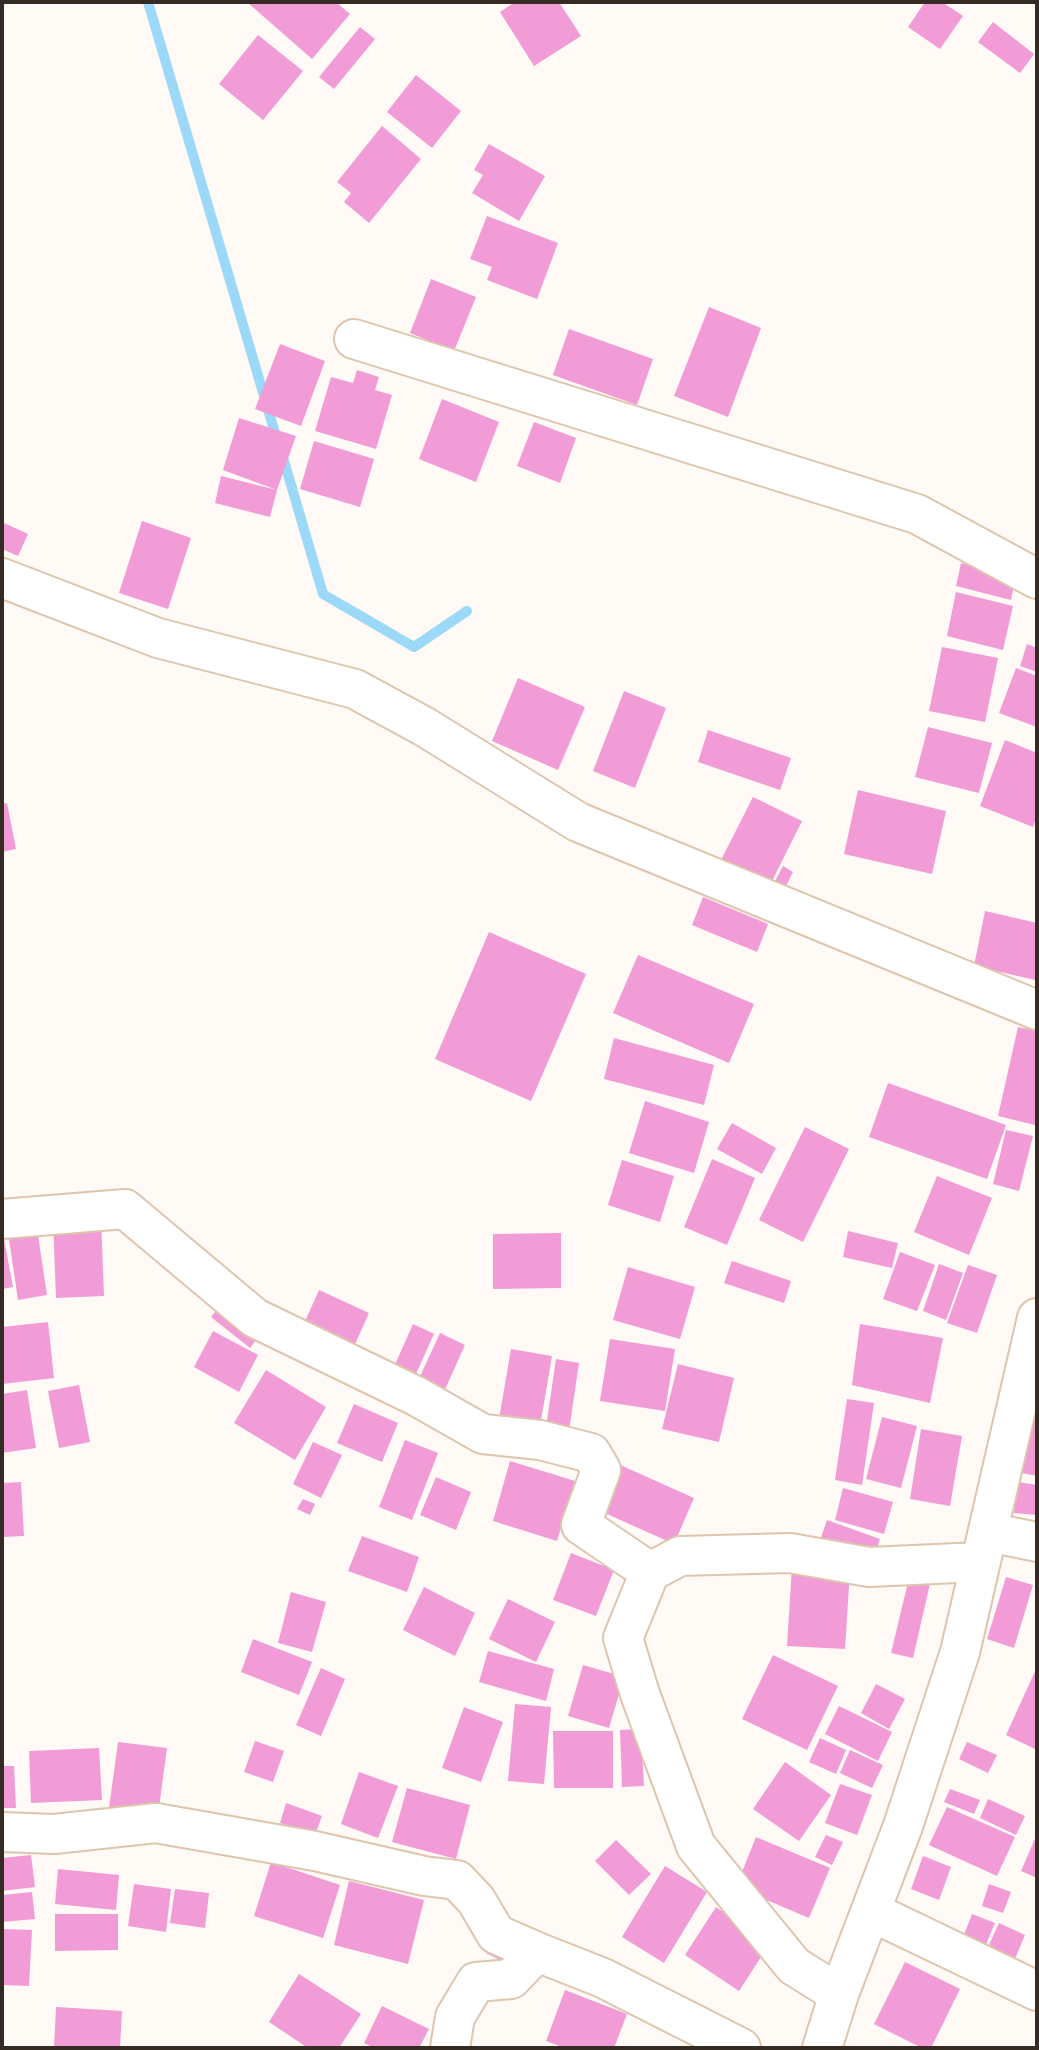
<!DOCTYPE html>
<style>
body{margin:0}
#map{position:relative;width:1039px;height:2050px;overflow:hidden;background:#fffaf5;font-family:"DM Sans",sans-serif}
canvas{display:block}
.frame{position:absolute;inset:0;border:4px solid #352b23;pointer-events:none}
</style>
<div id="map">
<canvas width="1039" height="2050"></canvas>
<div class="frame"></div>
</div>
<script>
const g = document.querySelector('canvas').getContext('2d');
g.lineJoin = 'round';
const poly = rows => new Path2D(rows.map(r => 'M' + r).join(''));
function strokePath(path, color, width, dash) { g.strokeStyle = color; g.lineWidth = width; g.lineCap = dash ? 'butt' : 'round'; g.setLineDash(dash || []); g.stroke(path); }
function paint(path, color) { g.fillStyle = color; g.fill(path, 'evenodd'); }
strokePath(poly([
 [148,2,277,440],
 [282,454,323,594,414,647,467,611]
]), '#9cd9f8', 10);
paint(poly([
 [247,2,336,2,350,14,312,59],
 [515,2,559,2,581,36,534,66,500,12],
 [925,2,942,2,963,16,940,49,908,27],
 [993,22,1034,54,1020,73,978,42],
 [360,27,375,39,334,89,319,77],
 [258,35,303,71,263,120,219,84],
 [416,75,461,111,432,148,387,112],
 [382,126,421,159,369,223,344,202,351,193,337,182],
 [489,144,545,176,519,221,472,193,483,175,474,170],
 [487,216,558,243,537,299,487,280,492,267,470,259],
 [431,279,476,297,454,351,410,333],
 [709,307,761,328,728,417,674,396],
 [569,329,653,359,637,405,553,375],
 [280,344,325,361,301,426,255,409],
 [357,370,379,377,375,390,392,395,376,449,315,431,331,377,353,383],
 [442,399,499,422,476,482,419,459],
 [239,418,296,436,277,490,223,470],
 [534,422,576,438,560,483,517,466],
 [314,441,374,459,360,507,300,489],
 [221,476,277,490,270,517,215,503],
 [142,521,191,538,168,609,119,593],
 [2,522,28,534,18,556,2,549],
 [961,563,1016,576,1011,600,956,586],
 [956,592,1013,606,1003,650,947,636],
 [1027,644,1037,648,1037,672,1020,666],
 [942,647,998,658,985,722,929,711],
 [1016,668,1037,676,1037,727,999,713],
 [518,678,585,707,558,770,492,741],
 [624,691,666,708,635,788,593,771],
 [928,727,992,743,979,793,915,777],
 [708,730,791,758,780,790,698,762],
 [1005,740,1037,753,1037,816,1033,827,980,806],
 [858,790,946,811,932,874,844,854],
 [753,797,802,821,768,889,719,864],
 [7,803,16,849,2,852,2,804],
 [783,866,793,872,783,892,772,887],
 [703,897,768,924,757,952,692,925],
 [985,911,1037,923,1035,980,974,966],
 [489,932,586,974,531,1101,435,1059],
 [638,955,754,1004,729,1063,613,1013],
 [1018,1027,1037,1031,1035,1125,998,1116],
 [614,1038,714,1065,704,1105,604,1079],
 [888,1083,1006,1125,987,1179,869,1137],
 [645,1101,709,1122,694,1173,629,1153],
 [732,1123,776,1148,762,1174,717,1149],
 [805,1127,849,1149,803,1242,759,1220],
 [1006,1130,1033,1136,1019,1191,993,1184],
 [712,1159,755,1178,727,1245,684,1227],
 [622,1160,674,1176,660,1222,608,1205],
 [937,1176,992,1198,969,1255,914,1232],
 [101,1219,104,1296,56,1298,53,1221],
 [36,1222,47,1295,18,1300,7,1226],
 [2,1228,13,1287,2,1289],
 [848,1231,898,1243,892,1268,843,1257],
 [561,1233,561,1288,493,1289,493,1234],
 [900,1252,935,1265,917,1311,883,1299],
 [732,1261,791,1281,784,1303,724,1283],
 [939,1264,963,1273,946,1320,923,1311],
 [968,1265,997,1275,977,1333,947,1323],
 [628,1267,695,1287,680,1339,613,1320],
 [319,1290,369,1313,352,1351,302,1328],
 [225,1300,263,1330,250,1348,211,1317],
 [48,1322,54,1378,2,1384,2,1327],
 [413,1324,434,1334,411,1385,390,1376],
 [860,1324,943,1338,930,1403,852,1385],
 [213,1331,258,1355,239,1392,194,1367],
 [440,1333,465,1345,442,1396,416,1385],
 [610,1339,675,1349,665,1411,600,1401],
 [511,1349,552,1356,540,1426,499,1419],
 [556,1359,579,1363,569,1431,546,1427],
 [678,1364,734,1378,719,1442,662,1429],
 [266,1370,326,1407,295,1460,234,1423],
 [79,1385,90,1442,59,1448,48,1391],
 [27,1390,36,1448,2,1453,2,1394],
 [847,1399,874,1403,862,1485,835,1480],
 [1035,1402,1037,1402,1037,1476,1022,1473],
 [354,1404,398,1423,382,1462,337,1443],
 [882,1417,917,1426,901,1488,866,1479],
 [921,1429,962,1436,950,1506,910,1499],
 [405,1440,438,1453,412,1520,379,1507],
 [313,1442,342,1455,321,1498,293,1484],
 [510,1461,575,1481,557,1541,493,1521],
 [618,1464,694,1498,674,1544,598,1510],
 [436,1477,471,1492,456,1530,420,1515],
 [21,1482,24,1536,2,1537,2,1483],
 [1018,1482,1037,1485,1037,1515,1014,1513],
 [843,1488,893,1502,884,1534,835,1520],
 [303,1499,315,1504,310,1515,297,1509],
 [827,1520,880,1539,872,1563,819,1543],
 [362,1536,419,1557,407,1592,348,1571],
 [571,1553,614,1570,596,1616,553,1600],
 [792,1567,850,1570,845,1649,787,1646],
 [910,1574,931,1579,913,1658,891,1653],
 [1006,1577,1033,1585,1014,1648,987,1639],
 [424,1587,475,1613,455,1656,403,1630],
 [291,1592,326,1602,312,1652,278,1643],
 [508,1599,555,1622,536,1662,489,1639],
 [253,1639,312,1662,299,1695,241,1672],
 [488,1651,554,1669,546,1701,479,1682],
 [773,1655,838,1686,807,1750,742,1719],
 [583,1665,624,1677,609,1728,568,1716],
 [1037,1667,1037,1750,1006,1735],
 [321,1668,345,1679,321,1736,296,1725],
 [876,1684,905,1699,889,1729,861,1713],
 [515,1704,551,1707,544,1784,508,1781],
 [839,1706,892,1732,878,1761,825,1734],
 [464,1707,503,1722,481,1782,442,1768],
 [641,1729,644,1786,622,1787,620,1730],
 [553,1731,613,1731,613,1788,554,1788],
 [820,1738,846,1750,836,1774,809,1762],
 [255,1741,284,1751,273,1782,244,1772],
 [118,1742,167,1748,158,1815,109,1808],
 [967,1742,997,1755,988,1773,959,1759],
 [99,1748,102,1800,31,1803,29,1751],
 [850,1750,883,1765,872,1788,840,1773],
 [785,1762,831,1795,799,1841,753,1809],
 [2,1766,14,1766,16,1808,2,1808],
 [359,1772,398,1786,378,1838,341,1824],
 [840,1784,872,1795,857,1835,825,1823],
 [407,1788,470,1805,456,1859,392,1842],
 [950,1789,980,1800,974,1814,944,1802],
 [988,1799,1025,1816,1016,1835,980,1818],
 [286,1803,322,1816,315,1835,280,1823],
 [947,1807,1015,1837,997,1876,929,1845],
 [1037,1834,1037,1878,1021,1871],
 [826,1835,843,1842,832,1865,815,1857],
 [756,1837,830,1868,809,1918,736,1887],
 [616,1840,651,1874,629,1895,595,1861],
 [31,1855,35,1887,2,1891,2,1858],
 [923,1856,951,1867,939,1900,911,1889],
 [271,1862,340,1885,323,1938,254,1916],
 [665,1866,707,1892,664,1963,622,1937],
 [58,1869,119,1875,116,1910,55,1904],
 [349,1881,424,1900,408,1964,334,1945],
 [134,1884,171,1889,166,1932,128,1926],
 [989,1884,1011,1892,1003,1913,982,1906],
 [175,1889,209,1893,205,1928,170,1923],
 [32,1892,35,1919,2,1922,2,1895],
 [716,1907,770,1943,739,1991,685,1955],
 [55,1914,118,1914,118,1950,55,1951],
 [972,1914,995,1923,982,1954,960,1945],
 [999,1923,1025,1935,1011,1968,984,1956],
 [2,1929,32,1930,29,1986,2,1985],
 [492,1943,509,1952,504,1962,486,1953],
 [905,1962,960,1989,931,2048,922,2048,874,2024],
 [299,1974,361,2014,339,2048,308,2048,269,2022],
 [565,1990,627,2014,614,2048,565,2048,546,2041],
 [382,2006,429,2029,419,2048,374,2048,364,2043],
 [56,2007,122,2011,120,2048,54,2048]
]), '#f19bd7');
const minor = poly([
 [354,339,917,514,1037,579],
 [2,578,158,638,355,689,425,727,578,822,1037,1010],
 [2,1219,125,1209,255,1318,416,1396,483,1434,540,1440,591,1453,601,1470,581,1525,650,1572],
 [988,1532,1037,1542],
 [2,1832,54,1834,156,1823,315,1851,424,1876,457,1880,476,1900,496,1934,537,1952],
 [872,1912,1037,1991],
 [839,1994,794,1966,696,1846,640,1694,623,1638,650,1572,680,1556,790,1553,869,1567,980,1562],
 [450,2048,455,2017,476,1982,511,1979,537,1952,603,1978,741,2048],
 [822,2048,839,1994,903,1826,960,1652,1037,1318]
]);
strokePath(minor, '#ddc5ae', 42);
strokePath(minor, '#fff', 38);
</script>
